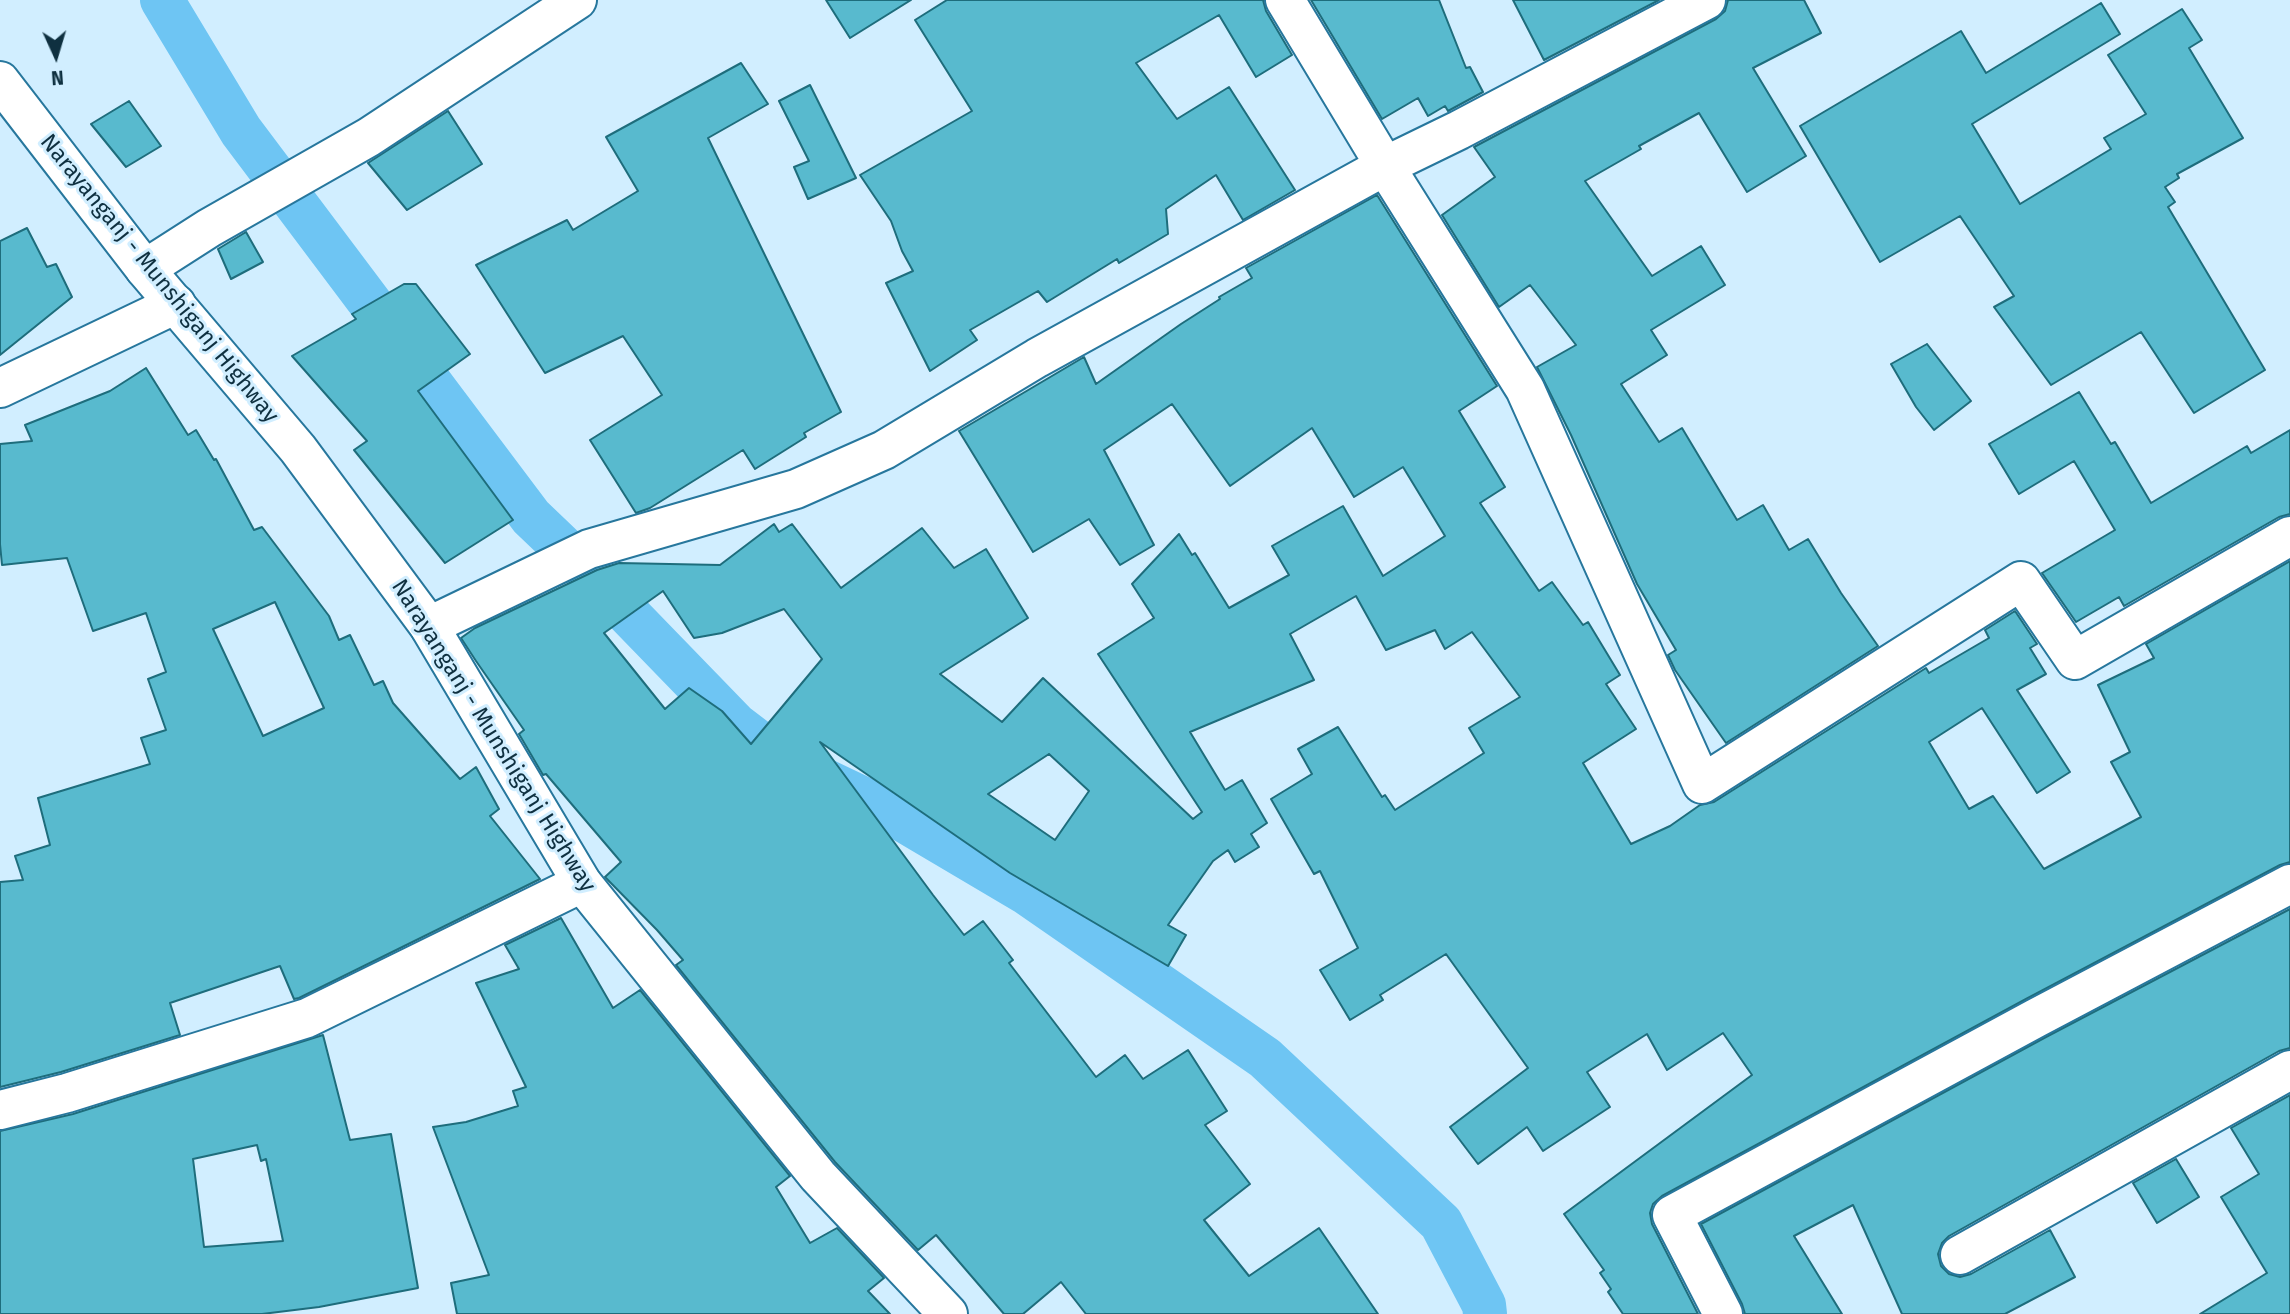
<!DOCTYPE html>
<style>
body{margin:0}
#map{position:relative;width:2290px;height:1314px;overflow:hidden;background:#d1eeff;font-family:"Fira Sans",sans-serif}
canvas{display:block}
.north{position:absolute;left:21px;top:21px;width:70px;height:70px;-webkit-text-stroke:5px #d1eeff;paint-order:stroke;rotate:176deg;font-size:19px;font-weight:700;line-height:28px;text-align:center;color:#0f3040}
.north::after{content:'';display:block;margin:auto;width:24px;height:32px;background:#0f3040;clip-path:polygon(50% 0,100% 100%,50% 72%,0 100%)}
</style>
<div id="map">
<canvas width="2290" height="1314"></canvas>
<div class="north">N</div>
</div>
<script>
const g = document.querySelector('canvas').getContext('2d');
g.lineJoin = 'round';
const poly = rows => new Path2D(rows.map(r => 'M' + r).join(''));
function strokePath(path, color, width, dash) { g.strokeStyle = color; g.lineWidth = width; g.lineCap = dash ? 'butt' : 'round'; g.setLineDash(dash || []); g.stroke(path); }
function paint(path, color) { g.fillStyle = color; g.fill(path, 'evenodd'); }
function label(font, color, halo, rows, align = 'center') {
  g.font = font + ' "Fira Sans",sans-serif'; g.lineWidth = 6; g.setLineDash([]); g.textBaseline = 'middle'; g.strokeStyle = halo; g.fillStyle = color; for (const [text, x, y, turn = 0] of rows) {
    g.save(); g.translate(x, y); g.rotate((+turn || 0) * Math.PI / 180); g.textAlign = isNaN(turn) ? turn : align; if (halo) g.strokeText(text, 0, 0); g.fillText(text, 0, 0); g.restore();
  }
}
strokePath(poly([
 [162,0,241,131,531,517,576,560,736,725,782,760,883,808,1025,892,1265,1058,1441,1223,1484,1305,1485,1314]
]), '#6ec5f3', 44);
const building = poly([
 [826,0,911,0,850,38,826,0],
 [947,0,1263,0,1266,11,1292,55,1256,77,1219,15,1136,63,1177,119,1229,87,1295,190,1243,220,1216,175,1166,209,1168,234,1119,263,1117,259,1047,302,1038,291,970,330,977,340,930,371,886,283,913,271,902,251,891,221,860,175,972,111,915,20,947,0],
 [1311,0,1439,0,1466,68,1470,67,1483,92,1448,111,1445,106,1428,116,1418,98,1382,119,1311,0],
 [1513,0,1659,0,1544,60,1513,0],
 [1728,0,1804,0,1821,33,1753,68,1806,156,1747,192,1699,113,1639,146,1641,149,1585,181,1652,276,1701,246,1725,285,1651,330,1667,355,1621,384,1659,442,1682,428,1737,520,1763,505,1789,550,1808,539,1841,593,1878,646,1726,743,1675,670,1668,655,1676,650,1637,584,1571,435,1537,367,1576,345,1530,285,1499,307,1442,215,1495,177,1474,147,1716,19,1725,11,1728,0],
 [2101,3,2120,34,1972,124,2020,204,2111,149,2104,138,2146,114,2108,55,2182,9,2202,40,2189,48,2243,138,2177,174,2179,178,2165,187,2175,202,2168,207,2265,370,2194,413,2141,332,2051,385,1994,307,2014,296,1960,216,1880,262,1800,126,1961,31,1986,73,2101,3],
 [741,63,768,104,708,138,841,412,804,433,806,437,755,469,743,450,650,508,636,513,590,440,662,395,623,336,545,373,476,265,567,220,573,230,638,191,606,137,741,63],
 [810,85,856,178,808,199,794,167,809,161,779,101,810,85],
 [129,101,161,146,126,167,91,124,129,101],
 [448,111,482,164,407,210,368,163,448,111],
 [1377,195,1497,386,1459,411,1505,487,1480,503,1539,591,1552,582,1583,625,1588,622,1620,675,1606,684,1636,729,1583,763,1631,844,1670,826,1700,805,1714,802,1926,668,1929,673,1989,638,1985,630,2015,611,2037,644,2030,648,2046,674,2017,690,2070,772,2037,793,1982,708,1929,742,1969,809,1993,796,2044,869,2141,817,2111,762,2130,752,2098,685,2154,658,2146,644,2290,561,2290,862,2280,865,2026,999,1662,1196,1653,1204,1650,1213,1652,1224,1698,1314,1623,1314,1608,1292,1611,1289,1600,1273,1604,1270,1564,1214,1752,1075,1723,1033,1667,1070,1647,1034,1587,1072,1610,1107,1543,1151,1527,1127,1478,1164,1450,1127,1528,1068,1446,954,1380,995,1383,1000,1350,1020,1320,970,1358,948,1320,871,1314,874,1271,799,1312,774,1298,749,1338,727,1382,797,1385,795,1395,810,1484,753,1469,728,1520,697,1472,632,1445,649,1435,630,1386,650,1356,596,1290,634,1314,680,1190,732,1225,790,1242,780,1267,823,1251,834,1259,847,1235,862,1228,850,1213,861,1168,925,1186,935,1168,966,1010,873,820,742,933,895,964,935,983,921,1013,960,1009,963,1096,1077,1125,1055,1143,1079,1188,1050,1227,1111,1205,1125,1250,1184,1204,1220,1249,1276,1319,1228,1378,1314,1086,1314,1061,1282,1023,1314,1004,1314,936,1235,918,1250,835,1162,676,965,683,960,657,930,605,877,621,862,546,774,543,775,519,734,524,730,476,661,461,638,475,628,597,570,619,563,720,565,774,524,779,532,792,524,841,588,922,528,954,568,986,549,1028,618,940,674,1002,722,1043,678,1193,819,1202,812,1098,654,1154,618,1132,584,1179,534,1192,555,1195,553,1229,608,1289,575,1272,546,1343,506,1383,576,1445,536,1403,467,1354,497,1312,428,1230,486,1172,404,1104,450,1154,545,1120,565,1089,519,1033,552,959,431,1084,357,1096,384,1181,324,1220,299,1219,297,1252,278,1246,268,1377,195],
 [663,591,694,638,722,633,784,609,822,659,751,744,722,711,689,688,665,709,604,633,663,591],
 [1049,754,1089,791,1055,840,988,794,1049,754],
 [27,228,47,267,56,264,72,297,0,355,0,241,27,228],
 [246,232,263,262,231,279,218,249,246,232],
 [404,284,416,284,470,354,418,391,513,520,445,563,354,450,367,441,292,356,356,319,352,314,404,284],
 [1927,344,1971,401,1934,430,1916,407,1891,364,1927,344],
 [146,368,188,435,196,430,214,460,216,459,254,530,262,527,329,616,339,640,350,635,374,685,383,681,393,703,460,779,476,767,499,809,490,816,540,879,299,998,294,999,280,966,170,1003,180,1035,61,1072,0,1087,0,882,23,880,15,856,50,845,38,798,150,764,141,738,166,730,148,679,166,672,146,613,93,631,67,558,2,565,0,544,0,444,32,441,25,425,110,391,146,368],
 [275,602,324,708,263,736,213,629,275,602],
 [2079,392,2111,444,2115,442,2151,503,2247,446,2251,453,2290,430,2290,514,2279,517,2124,606,2119,597,2076,622,2042,573,2115,530,2074,461,2019,494,1989,444,2079,392],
 [2290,909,2290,1048,2279,1051,1949,1236,1942,1243,1938,1254,1941,1266,1949,1274,1960,1277,1971,1274,2050,1230,2075,1277,2005,1314,1902,1314,1853,1205,1794,1236,1842,1314,1745,1314,1742,1304,1701,1224,2046,1037,2290,909],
 [561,918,613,1008,640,990,790,1176,776,1187,810,1243,837,1228,884,1278,868,1291,890,1314,457,1314,451,1283,489,1275,433,1127,466,1122,518,1106,513,1091,526,1087,476,983,519,969,505,945,561,918],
 [323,1035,350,1140,391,1134,418,1288,319,1307,262,1314,0,1314,0,1131,73,1114,323,1035],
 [257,1145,261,1161,266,1159,283,1241,204,1247,193,1159,257,1145],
 [2290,1095,2290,1314,2200,1314,2267,1273,2221,1197,2259,1174,2231,1128,2290,1095],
 [2176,1159,2199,1197,2157,1223,2133,1183,2176,1159]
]);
paint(building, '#58bace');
strokePath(building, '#1e6d7c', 2);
const street = poly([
 [1285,0,1385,166,1525,389,1702,784,2021,581,2075,660,2290,536],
 [145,269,209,228,369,137,577,0],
 [0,388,176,304],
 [429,626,589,549,796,489,884,450,1037,358,1385,166,1459,130,1706,0],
 [0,1110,67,1093,307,1018,582,883],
 [1960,1255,2290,1070],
 [1723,1314,1672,1215,2036,1018,2290,884]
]);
const primary = poly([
 [0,81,145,269,298,449,429,626,582,883,818,1176,948,1314]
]);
strokePath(street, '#27779d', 42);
strokePath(primary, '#27779d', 42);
strokePath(street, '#fff', 38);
strokePath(primary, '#fff', 38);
label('23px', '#0f3040', '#d1eeff', [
 ["Narayanganj - Munshiganj Highway",159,279,51],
 ["Narayanganj - Munshiganj Highway",493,736,58]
]);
</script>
